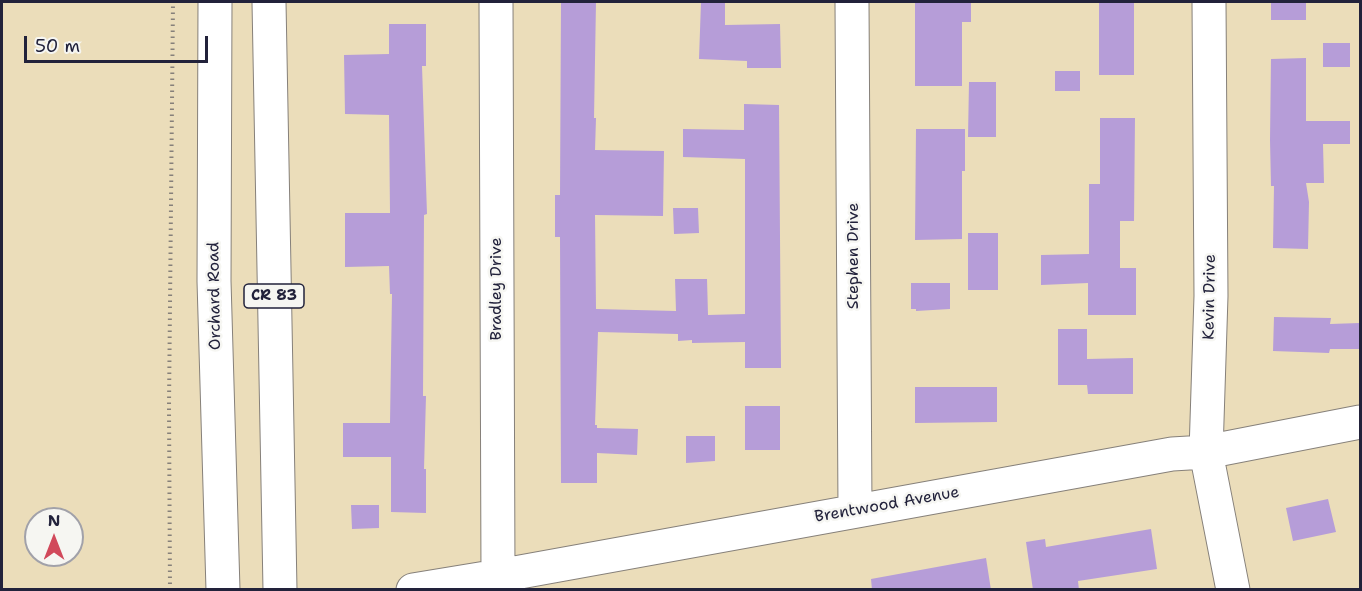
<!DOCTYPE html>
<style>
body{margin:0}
#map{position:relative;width:1362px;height:591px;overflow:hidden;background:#ebddba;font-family:"Shantell Sans",sans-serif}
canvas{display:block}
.frame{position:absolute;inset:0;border:3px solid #22223b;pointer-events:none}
.north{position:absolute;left:24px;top:507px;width:60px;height:60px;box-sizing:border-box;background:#f6f6f2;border:2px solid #a1a1a9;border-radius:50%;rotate:0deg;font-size:16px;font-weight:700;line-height:24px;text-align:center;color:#22223b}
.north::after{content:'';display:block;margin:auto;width:21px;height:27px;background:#d1495b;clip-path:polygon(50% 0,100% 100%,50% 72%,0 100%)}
.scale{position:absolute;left:24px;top:36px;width:184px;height:27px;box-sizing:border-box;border:3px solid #22223b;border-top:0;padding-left:8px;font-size:18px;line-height:21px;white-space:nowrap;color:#22223b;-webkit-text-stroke:4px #f6f6f2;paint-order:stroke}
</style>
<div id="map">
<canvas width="1362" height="591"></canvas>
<div class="frame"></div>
<div class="north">N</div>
<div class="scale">50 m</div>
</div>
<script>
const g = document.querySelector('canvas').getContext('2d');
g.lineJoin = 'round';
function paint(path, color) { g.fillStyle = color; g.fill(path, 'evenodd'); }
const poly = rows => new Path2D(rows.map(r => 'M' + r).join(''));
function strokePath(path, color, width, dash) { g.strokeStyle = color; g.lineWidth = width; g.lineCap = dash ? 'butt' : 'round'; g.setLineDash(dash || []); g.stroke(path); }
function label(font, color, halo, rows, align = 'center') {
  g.font = font + ' "Shantell Sans",sans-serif'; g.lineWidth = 5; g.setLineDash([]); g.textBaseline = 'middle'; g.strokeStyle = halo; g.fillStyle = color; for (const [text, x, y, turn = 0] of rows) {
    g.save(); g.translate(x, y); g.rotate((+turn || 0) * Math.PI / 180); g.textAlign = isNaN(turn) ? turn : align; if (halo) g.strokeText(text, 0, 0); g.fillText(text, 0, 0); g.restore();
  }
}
paint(poly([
 [561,2,596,2,594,118,596,118,595,150,664,151,663,216,595,215,596,309,676,311,675,279,707,279,708,315,745,314,745,159,683,157,683,129,744,130,744,104,779,105,781,368,745,368,745,342,692,343,692,340,678,341,678,334,598,332,595,425,597,425,597,428,638,429,637,455,597,453,597,483,561,483,560,237,555,237,555,195,560,195],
 [701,2,725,2,725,25,780,24,781,68,747,68,747,61,699,59],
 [915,2,971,2,971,22,962,22,962,86,915,86],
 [1099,2,1134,2,1134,75,1099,75],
 [1271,2,1306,2,1306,20,1271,20],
 [389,24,426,24,426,66,422,66,427,214,424,215,423,396,426,396,424,469,426,469,426,513,391,512,391,457,343,457,343,423,390,423,392,294,390,294,389,266,345,267,345,213,390,213,389,115,345,114,344,55,389,54],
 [1323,43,1350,43,1350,67,1323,67],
 [1306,58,1306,121,1350,121,1350,144,1323,144,1324,183,1306,183,1309,202,1308,249,1273,248,1274,186,1271,186,1270,140,1271,59],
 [1055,71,1080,71,1080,91,1055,91],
 [969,82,996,82,996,137,968,137],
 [1100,118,1135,118,1134,221,1120,221,1120,268,1136,268,1136,315,1088,315,1088,283,1041,285,1041,255,1089,254,1089,184,1100,184],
 [916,129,965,129,965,171,962,171,962,239,915,240],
 [673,208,698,208,699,233,674,234],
 [968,233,998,233,998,290,968,290],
 [911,283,950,283,950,309,916,311,916,309,911,309],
 [1274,317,1331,318,1330,324,1360,323,1360,349,1330,349,1329,353,1273,351],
 [1058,329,1087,329,1087,359,1133,358,1133,394,1088,394,1087,385,1058,385],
 [915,387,997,387,997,422,915,423],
 [745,406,780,406,780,450,745,450],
 [686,436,715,436,715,461,686,463],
 [1328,499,1336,532,1293,541,1286,508],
 [351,505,379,505,379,528,352,529],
 [1151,529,1157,569,1078,581,1079,590,1033,590,1026,542,1045,539,1046,547],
 [986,558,991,590,872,590,871,579]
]), '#b69dd8');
const minor = poly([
 [496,2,498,576],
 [852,2,855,510],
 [1209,2,1211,296,1206,452,1233,590],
 [413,590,498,576,1172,454,1206,452,1360,422]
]);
const major = poly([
 [215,2,214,281,223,590],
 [269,2,280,590]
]);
strokePath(minor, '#86807a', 35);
strokePath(major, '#86807a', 35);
strokePath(poly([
 [170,590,169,406,173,2]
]), '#86807a', 4, [1.5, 4.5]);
strokePath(minor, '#fff', 33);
strokePath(major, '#fff', 33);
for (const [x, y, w] of [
 [274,296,60]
]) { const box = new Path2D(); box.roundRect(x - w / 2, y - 12, w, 24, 4.5); g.fillStyle = '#f6f6f2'; g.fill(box); strokePath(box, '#22223b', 1.5); }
label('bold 15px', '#22223b', null, [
 ["CR 83",274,296]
]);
label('16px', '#22223b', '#f6f6f2', [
 ["Stephen Drive",854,256,-90],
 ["Bradley Drive",497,289,-90],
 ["Orchard Road",215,296,-91],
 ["Kevin Drive",1210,297,-89],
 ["Brentwood Avenue",887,505,-10]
]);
</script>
